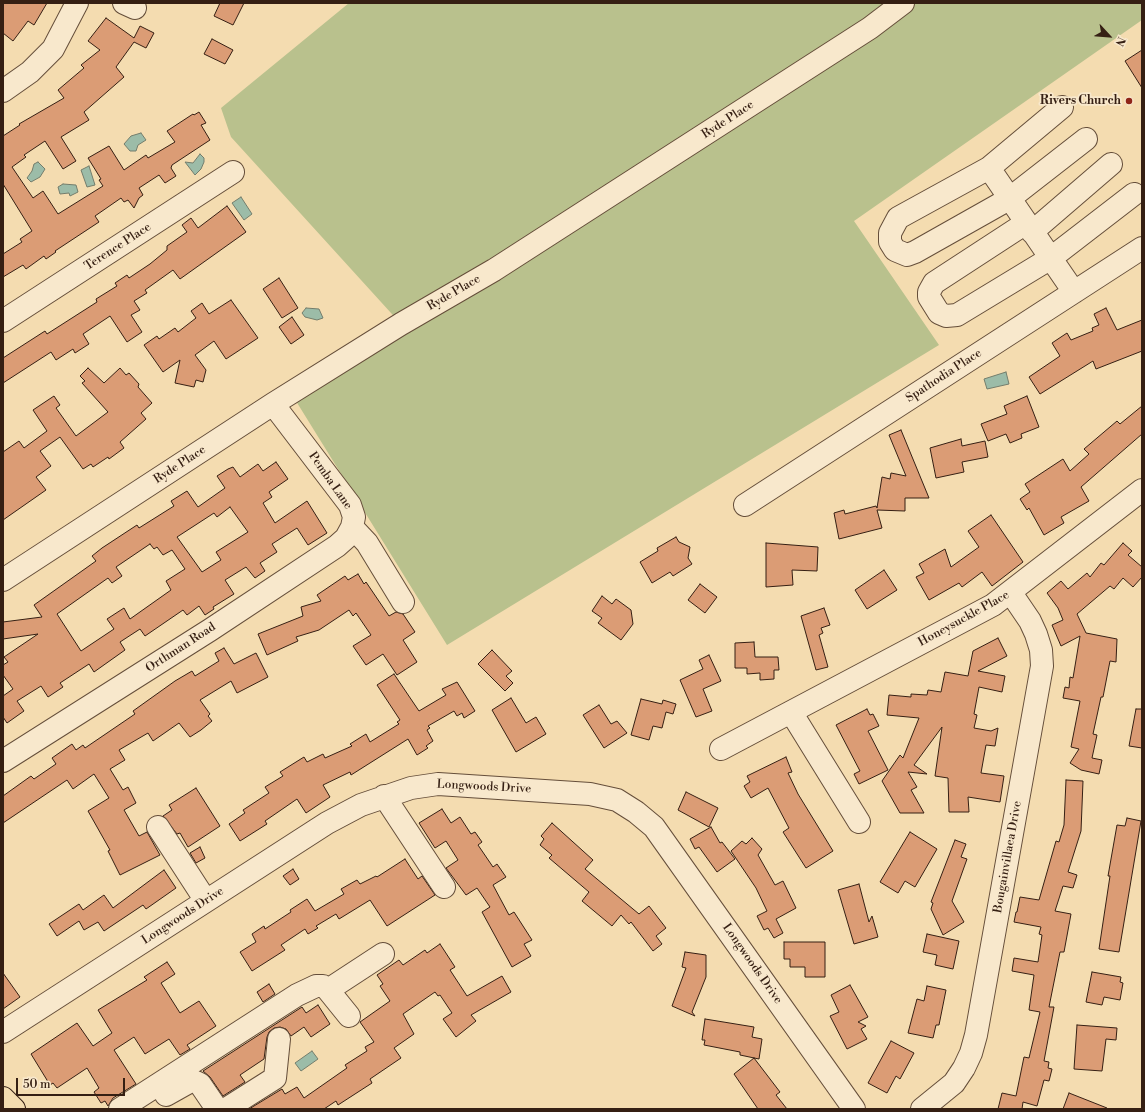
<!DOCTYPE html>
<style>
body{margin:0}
#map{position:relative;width:1145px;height:1112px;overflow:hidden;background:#f4dcb0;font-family:"Libre Bodoni",serif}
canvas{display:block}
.frame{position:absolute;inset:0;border:4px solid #351f13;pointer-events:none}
.north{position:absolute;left:1089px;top:16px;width:40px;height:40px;-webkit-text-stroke:3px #f8e8cc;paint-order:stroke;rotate:116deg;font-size:11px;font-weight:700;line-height:16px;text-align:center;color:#351f13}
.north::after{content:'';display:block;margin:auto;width:14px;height:18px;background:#351f13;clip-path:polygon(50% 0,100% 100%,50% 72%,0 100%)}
.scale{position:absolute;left:16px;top:1078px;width:109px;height:18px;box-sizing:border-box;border:2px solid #351f13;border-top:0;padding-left:5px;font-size:12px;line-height:14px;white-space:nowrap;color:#351f13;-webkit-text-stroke:3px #f8e8cc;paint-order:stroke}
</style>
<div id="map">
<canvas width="1145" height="1112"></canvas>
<div class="frame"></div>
<div class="north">N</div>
<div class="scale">50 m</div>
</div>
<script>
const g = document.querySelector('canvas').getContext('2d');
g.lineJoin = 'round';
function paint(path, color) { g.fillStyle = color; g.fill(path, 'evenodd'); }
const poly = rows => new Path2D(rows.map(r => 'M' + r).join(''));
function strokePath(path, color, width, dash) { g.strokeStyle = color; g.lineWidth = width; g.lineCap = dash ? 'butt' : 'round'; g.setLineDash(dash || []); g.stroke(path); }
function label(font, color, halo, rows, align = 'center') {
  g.font = font + ' "Libre Bodoni",serif'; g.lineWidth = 3.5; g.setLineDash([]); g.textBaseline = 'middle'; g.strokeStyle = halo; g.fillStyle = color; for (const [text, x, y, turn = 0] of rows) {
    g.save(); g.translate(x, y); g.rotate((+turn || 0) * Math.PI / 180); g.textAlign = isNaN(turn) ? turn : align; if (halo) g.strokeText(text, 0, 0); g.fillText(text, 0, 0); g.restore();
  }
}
paint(poly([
 [349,3,1142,3,1142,20,854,221,939,345,447,645,291,393,401,324,231,137,221,108]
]), '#b9c18d');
const water = poly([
 [141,133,146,140,138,145,136,151,130,151,124,144,131,136,141,133],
 [200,154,204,158,204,162,201,169,195,175,185,162,193,163,200,154],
 [38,162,45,169,40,177,31,182,27,178,32,171,34,164,38,162],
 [89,166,95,185,87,187,81,170,89,166],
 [63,184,76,185,78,192,70,196,69,193,60,194,58,187,63,184],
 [241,197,252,214,244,220,232,203,241,197],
 [306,308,319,309,323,318,317,320,305,317,302,313,306,308],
 [1006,372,1009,384,987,389,984,379,1006,372],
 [312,1051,318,1059,301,1071,295,1063,312,1051]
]);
paint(water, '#9cbca8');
strokePath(water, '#737d6c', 1);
const building = poly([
 [3,3,47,3,34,25,28,21,13,41,3,33,3,3],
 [220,3,244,3,233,25,214,16,220,3],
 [106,18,134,38,140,26,154,33,146,48,134,42,116,67,124,77,84,112,89,120,61,137,76,161,63,169,45,141,24,155,26,157,12,167,33,198,43,191,58,214,103,186,99,180,101,179,88,158,109,146,124,170,146,155,148,158,175,142,167,131,193,114,194,115,199,112,206,123,201,125,210,140,172,165,171,168,176,176,165,183,159,175,139,188,143,195,139,198,134,208,128,200,124,202,121,198,95,216,99,222,55,251,56,252,46,259,44,256,26,269,23,265,3,277,3,254,22,242,20,239,32,231,3,184,3,136,20,125,19,124,64,98,58,90,84,68,81,65,100,50,88,41,106,18],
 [212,39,233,50,225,64,204,54,212,39],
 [1142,50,1142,88,1125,61,1142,50],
 [227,206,246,232,180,279,173,270,145,290,147,293,134,301,140,310,131,315,142,332,127,342,110,316,83,334,89,344,75,353,73,349,56,360,51,352,3,383,3,358,45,331,47,334,97,302,96,299,117,286,115,283,127,275,129,278,150,264,167,250,167,246,187,232,182,225,191,218,198,228,227,206],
 [279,278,298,308,282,318,263,289,279,278],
 [231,300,258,338,226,359,214,341,195,355,206,370,203,382,196,380,194,387,175,383,180,360,163,372,144,345,157,336,159,339,175,328,178,332,196,318,191,311,202,303,209,314,231,300],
 [1106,308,1117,330,1142,320,1142,351,1096,369,1093,361,1040,394,1029,377,1060,356,1052,343,1067,333,1071,340,1093,331,1092,328,1099,325,1094,314,1106,308],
 [292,317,304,335,291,344,279,327,292,317],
 [88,368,104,383,120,368,126,375,129,373,139,384,138,387,152,403,141,413,146,419,120,442,124,448,109,459,108,457,93,467,91,464,83,469,60,437,40,451,51,466,36,477,46,490,3,520,3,452,19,441,24,448,47,431,33,410,54,396,60,405,56,408,76,436,108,412,82,383,85,381,80,376,88,368],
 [1027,396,1039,427,1021,434,1022,438,1010,443,1006,434,988,441,981,424,1007,414,1004,406,1027,396],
 [1142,406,1142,434,1081,487,1089,501,1061,517,1064,523,1044,535,1029,508,1027,510,1020,499,1030,492,1025,484,1063,459,1070,471,1089,454,1084,449,1117,421,1120,424,1142,406],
 [901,430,929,498,905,498,905,511,877,510,882,528,839,539,834,513,844,510,845,514,876,506,877,508,882,477,890,479,891,473,906,476,889,435,901,430],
 [961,439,962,446,985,441,988,457,962,462,964,472,936,478,930,448,961,439],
 [276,462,288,479,269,492,272,497,263,503,275,523,307,501,327,533,308,545,297,528,272,544,277,552,260,563,265,571,255,578,246,567,225,580,234,594,213,607,214,609,205,615,199,606,187,615,183,610,145,636,140,629,120,642,125,650,94,672,89,664,60,683,63,687,48,697,41,686,17,701,24,711,7,723,3,717,3,696,13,689,3,675,3,665,8,662,4,657,38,634,3,639,3,622,42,617,34,605,96,561,92,556,102,548,137,525,139,528,174,506,171,501,187,491,198,507,225,488,217,476,228,469,233,467,240,477,258,464,263,471,276,462],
 [230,507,248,532,216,552,221,560,202,572,177,537,214,513,217,517,230,507],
 [150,544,154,549,157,547,163,555,172,550,185,569,166,581,171,590,130,619,124,608,107,619,114,629,81,651,57,614,108,578,112,583,122,576,116,567,150,544],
 [991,515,1023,562,992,586,982,572,962,587,959,583,929,600,916,577,924,573,919,564,945,549,951,567,979,547,968,531,991,515],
 [676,537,679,542,690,547,688,558,692,564,673,576,670,572,652,583,640,562,658,551,657,548,676,537],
 [766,543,818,547,817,571,792,570,793,585,766,587,766,543],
 [1123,543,1132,551,1128,555,1142,567,1142,577,1133,587,1123,578,1114,589,1110,586,1077,614,1086,633,1117,639,1116,662,1110,661,1103,697,1101,697,1093,734,1097,735,1092,758,1102,760,1099,774,1081,770,1070,763,1079,749,1071,747,1080,701,1063,698,1065,687,1069,688,1070,677,1073,678,1080,636,1061,646,1052,625,1063,620,1058,608,1047,593,1061,581,1068,589,1087,573,1090,577,1101,563,1104,565,1123,543],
 [884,570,897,590,867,609,855,590,884,570],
 [358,574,364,584,366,582,389,616,396,612,403,614,415,632,403,640,417,662,397,675,383,654,366,665,353,646,371,635,356,613,353,616,349,610,319,630,296,637,298,641,267,655,258,634,303,616,301,607,321,601,317,595,345,576,348,580,358,574],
 [700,584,717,597,705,613,688,600,700,584],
 [602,596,612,604,616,599,631,610,633,624,621,640,598,623,602,618,592,611,602,596],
 [824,608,830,625,821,628,823,633,819,635,828,667,816,670,801,616,824,608],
 [998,638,1007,656,978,671,1005,676,1002,692,979,687,974,714,977,715,974,728,991,731,998,728,995,746,986,745,981,773,1004,776,1000,802,968,797,969,812,949,812,948,778,935,776,942,727,914,765,927,774,908,772,917,787,911,790,924,813,900,813,882,781,900,755,903,758,919,718,887,715,889,695,911,697,911,694,927,695,928,690,941,692,945,672,968,676,973,651,998,638],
 [754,642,755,657,778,657,779,670,774,670,774,679,760,680,760,673,747,674,747,668,735,668,735,643,754,642],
 [224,648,234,664,256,653,268,677,237,693,231,681,200,700,210,714,208,716,212,721,201,730,190,737,179,723,153,741,148,733,119,750,125,760,110,769,123,790,128,787,136,803,124,810,139,836,147,832,160,855,120,875,108,851,110,850,88,811,109,798,94,774,73,789,67,780,3,823,3,796,31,776,34,779,56,764,52,758,72,744,76,750,83,745,85,748,135,714,133,711,175,681,192,671,195,676,219,661,215,653,224,648],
 [492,650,512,671,506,676,513,683,505,691,478,664,492,650],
 [709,655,721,681,703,689,712,711,696,717,680,680,703,669,699,660,709,655],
 [394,674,419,711,446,695,442,689,457,682,475,711,464,718,462,713,457,716,454,711,428,726,430,728,427,730,433,741,426,746,428,748,417,755,408,739,351,775,350,772,323,785,330,797,306,813,297,799,265,821,267,824,240,841,229,824,245,813,243,810,269,793,265,787,283,776,280,772,304,757,307,762,323,754,325,758,352,746,350,744,366,734,370,742,399,724,397,722,400,720,377,685,394,674],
 [511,698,526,723,536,717,546,734,516,752,492,710,511,698],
 [641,699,662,704,663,700,676,704,673,714,666,712,662,728,653,726,649,740,631,735,641,699],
 [599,705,611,724,617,721,627,733,604,748,583,715,599,705],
 [867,709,870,715,873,714,879,726,868,731,888,770,859,784,854,774,860,771,836,725,867,709],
 [1136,709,1142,709,1142,748,1129,746,1136,709],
 [786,757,792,772,788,773,798,794,833,851,806,868,783,832,789,828,768,788,751,798,744,786,750,782,747,776,786,757],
 [1066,780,1083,781,1081,831,1068,872,1077,875,1073,888,1063,886,1055,911,1071,914,1064,952,1060,952,1049,1007,1054,1007,1044,1061,1049,1062,1048,1068,1052,1069,1049,1081,1044,1080,1037,1106,1023,1102,1022,1109,998,1109,1002,1093,1016,1096,1024,1057,1029,1058,1040,1012,1029,1010,1034,975,1012,971,1014,958,1038,962,1042,935,1039,934,1041,927,1014,922,1016,912,1017,912,1020,897,1039,900,1056,841,1059,842,1064,825,1066,780],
 [196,788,220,826,188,847,180,833,177,834,163,816,172,810,169,805,196,788],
 [686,792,718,808,709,827,678,810,686,792],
 [442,809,451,823,460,817,471,834,475,832,482,842,478,845,493,867,497,864,506,877,493,885,509,915,514,912,532,940,524,944,531,956,512,967,482,912,490,907,477,888,466,895,446,868,458,860,446,841,435,848,419,823,442,809],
 [1127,818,1141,821,1119,952,1099,949,1110,876,1108,876,1117,825,1125,826,1127,818],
 [552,823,593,860,585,869,639,914,649,906,666,928,656,936,662,944,653,951,631,922,629,924,621,915,612,926,582,901,589,892,549,858,552,855,540,845,544,839,541,836,552,823],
 [711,827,720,843,722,842,735,859,717,872,699,847,695,849,690,839,711,827],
 [910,832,937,849,915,887,905,881,898,893,880,882,910,832],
 [752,838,762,849,758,855,775,885,783,881,796,908,776,919,783,933,774,938,768,928,764,930,757,916,767,911,756,888,731,851,742,841,746,844,752,838],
 [955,840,966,844,961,857,967,859,952,901,964,922,943,935,931,909,933,903,931,902,955,840],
 [200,847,205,858,196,863,190,853,200,847],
 [405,859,418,879,422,876,435,895,387,926,370,900,339,919,336,914,316,926,318,928,308,934,305,929,281,945,285,950,252,971,240,952,256,942,252,934,264,926,265,929,291,912,290,910,307,899,315,911,344,894,341,889,357,880,360,884,376,876,377,877,405,859],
 [293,869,299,879,290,885,283,876,293,869],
 [164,870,176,888,146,909,143,905,104,931,98,922,84,930,79,921,57,936,49,924,79,904,83,910,104,895,113,908,164,870],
 [859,884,869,922,872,916,878,937,854,944,838,890,859,884],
 [927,934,959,941,953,969,935,965,937,955,923,952,927,934],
 [784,942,825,942,825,977,805,977,805,967,790,967,790,959,784,959,784,942],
 [440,944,455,967,450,970,467,996,502,976,511,992,471,1015,476,1021,456,1037,443,1019,452,1013,440,995,438,996,435,992,403,1014,414,1034,394,1048,401,1058,370,1079,372,1083,338,1105,336,1101,324,1109,249,1109,282,1089,285,1094,297,1087,304,1098,347,1068,345,1065,367,1051,365,1047,374,1042,360,1022,390,1001,380,986,383,984,377,975,399,960,403,965,425,950,427,953,440,944],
 [685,952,706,955,706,977,692,1012,695,1016,672,1006,686,968,682,967,685,952],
 [167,962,175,974,161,983,180,1013,199,1001,216,1026,187,1045,190,1049,180,1055,169,1039,145,1054,134,1037,114,1050,136,1084,113,1098,108,1106,105,1101,101,1103,94,1092,99,1088,87,1068,57,1088,53,1083,50,1085,31,1054,77,1023,93,1046,112,1033,98,1010,147,980,144,977,167,962],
 [1092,972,1121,977,1120,982,1123,983,1120,1000,1104,997,1102,1005,1086,1002,1092,972],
 [3,973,20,997,3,1009,3,973],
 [269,984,275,994,263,1002,257,992,269,984],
 [850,985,868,1017,858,1022,866,1026,861,1029,867,1039,847,1049,830,1016,839,1012,831,995,850,985],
 [927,986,946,990,939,1025,936,1025,933,1038,908,1033,917,999,924,1001,927,986],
 [318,1005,330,1024,311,1037,304,1027,291,1036,286,1029,280,1027,274,1028,269,1032,267,1037,264,1059,240,1075,245,1082,223,1096,210,1077,203,1071,302,1007,306,1013,318,1005],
 [705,1019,754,1027,752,1037,762,1039,759,1059,740,1055,740,1052,704,1045,705,1040,702,1040,705,1019],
 [1077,1025,1117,1028,1116,1040,1106,1039,1102,1071,1074,1069,1077,1025],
 [891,1041,914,1053,900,1079,896,1076,887,1093,868,1083,891,1041],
 [754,1058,780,1092,776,1095,787,1109,758,1109,734,1074,754,1058],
 [1069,1093,1107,1108,1107,1109,1063,1109,1069,1093]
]);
paint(building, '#db9c75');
strokePath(building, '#351f13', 1);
const minor = poly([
 [124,3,135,8],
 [3,91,30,72,53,49,77,3],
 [1062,107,989,168,1074,292],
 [989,168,898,218,890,233,890,242,895,250,907,255,915,252,1009,199,1086,139],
 [1026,223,934,283,929,292,929,297,939,313,946,316,957,315,1051,258,1134,194],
 [1032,232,1111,164],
 [3,321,233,172],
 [745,505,1142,248],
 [352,527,367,543,403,602],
 [3,580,273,404,401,324,494,270,800,73,870,28,903,3],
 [791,712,859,822],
 [721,749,993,605,1142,490],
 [3,761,210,630,337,546,346,538,352,527,354,517,350,505,273,404],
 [384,796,444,887],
 [158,827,206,901],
 [328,990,383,954],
 [3,1032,327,823,361,805,411,788,438,784,590,794,617,800,636,812,654,827,854,1109],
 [166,1095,191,1081,196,1082,200,1084,217,1109],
 [120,1109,297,995,316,986,323,986,328,990,349,1016],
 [226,1109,275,1078,279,1039],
 [922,1109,954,1083,964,1068,971,1053,976,1035,1042,666,1041,650,1036,634,1030,621,1011,593]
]);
const major = poly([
 [3,1098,14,1109]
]);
strokePath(minor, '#654e3a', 24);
strokePath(major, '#351f13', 24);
strokePath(minor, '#f8e8cc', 22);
strokePath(major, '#f4dcb0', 22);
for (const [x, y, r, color] of [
 [1129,101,4,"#8f2418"]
]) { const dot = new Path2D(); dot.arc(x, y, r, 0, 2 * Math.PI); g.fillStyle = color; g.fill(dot); strokePath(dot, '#f8e8cc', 1.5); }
label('bold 12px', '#351f13', '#f8e8cc', [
 ["Rivers Church",1121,101]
], 'right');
label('12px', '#351f13', '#f8e8cc', [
 ["Ryde Place",728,120,-33],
 ["Terence Place",118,247,-33],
 ["Ryde Place",454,293,-30],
 ["Spathodia Place",944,376,-33],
 ["Ryde Place",180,465,-33],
 ["Pemba Lane",330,481,55],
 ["Honeysuckle Place",964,619,-29],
 ["Orthman Road",181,648,-33],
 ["Longwoods Drive",484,787,3],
 ["Bougainvillaea Drive",1008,857,-80],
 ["Longwoods Drive",183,916,-33],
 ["Longwoods Drive",752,964,55]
]);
</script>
